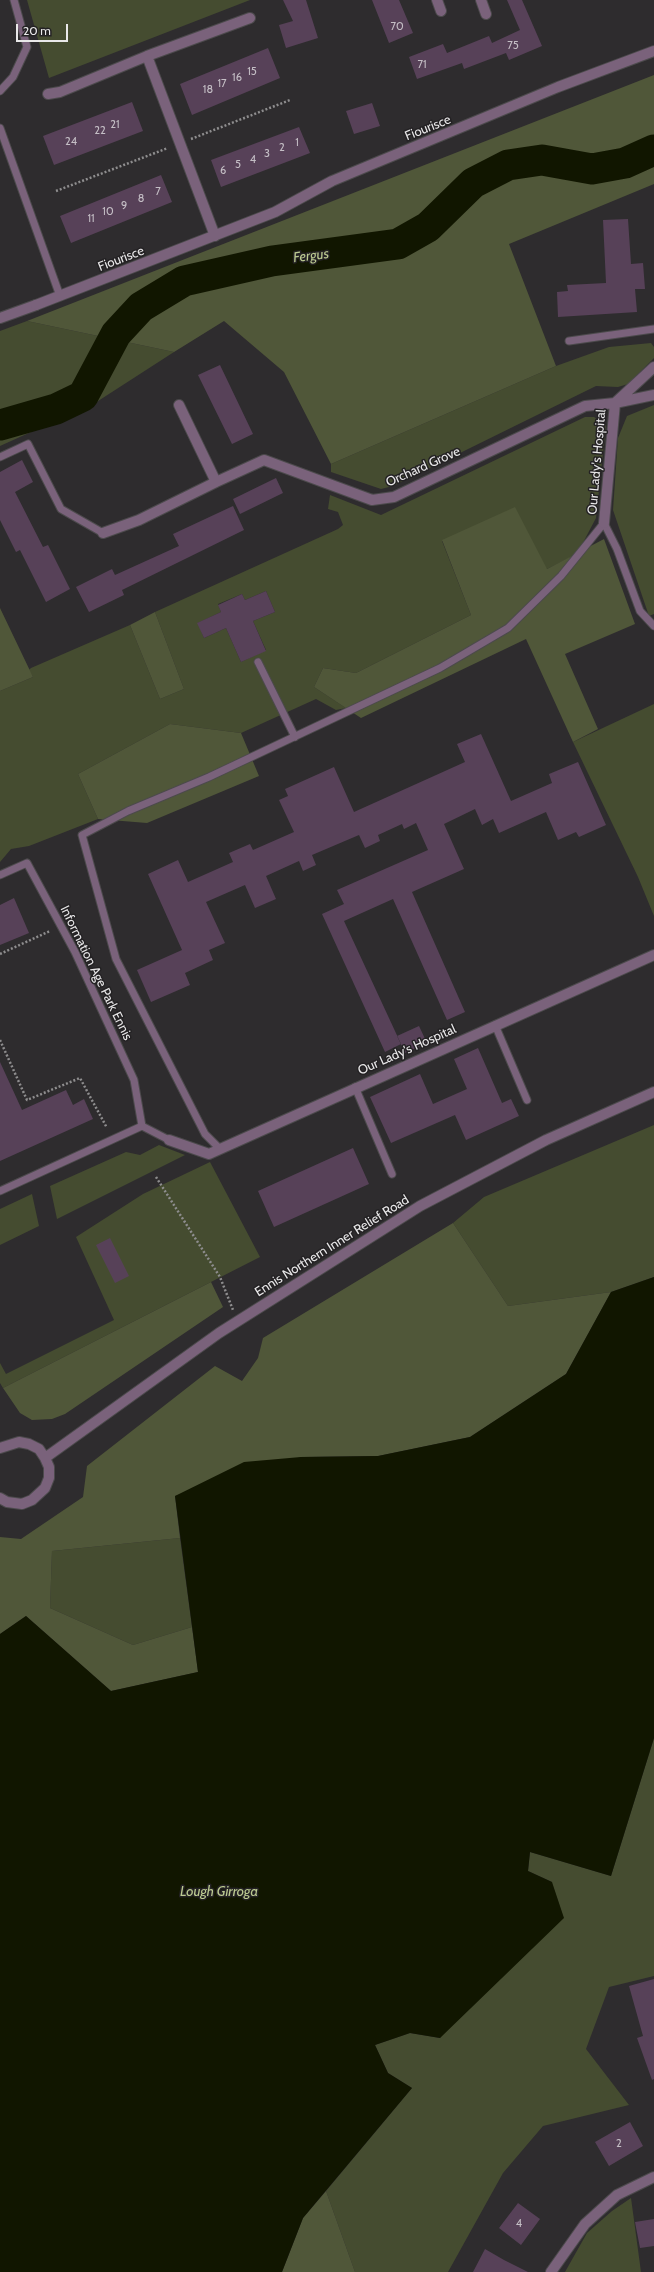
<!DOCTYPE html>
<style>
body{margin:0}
#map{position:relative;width:654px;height:2272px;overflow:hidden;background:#2e2c2e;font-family:Cabin,sans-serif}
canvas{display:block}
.scale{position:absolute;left:16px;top:24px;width:52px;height:18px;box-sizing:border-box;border:2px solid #e9e8e9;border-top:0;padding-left:5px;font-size:12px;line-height:14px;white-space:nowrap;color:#e9e8e9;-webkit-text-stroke:3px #242224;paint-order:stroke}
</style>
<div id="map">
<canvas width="654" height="2272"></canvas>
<div class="scale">20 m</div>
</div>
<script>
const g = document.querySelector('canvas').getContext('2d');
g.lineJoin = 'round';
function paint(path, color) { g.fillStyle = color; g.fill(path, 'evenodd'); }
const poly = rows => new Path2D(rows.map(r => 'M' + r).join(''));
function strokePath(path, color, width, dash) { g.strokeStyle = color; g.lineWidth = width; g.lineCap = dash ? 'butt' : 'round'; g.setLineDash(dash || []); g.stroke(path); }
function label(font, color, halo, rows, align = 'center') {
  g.font = font + ' Cabin,sans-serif'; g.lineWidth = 3; g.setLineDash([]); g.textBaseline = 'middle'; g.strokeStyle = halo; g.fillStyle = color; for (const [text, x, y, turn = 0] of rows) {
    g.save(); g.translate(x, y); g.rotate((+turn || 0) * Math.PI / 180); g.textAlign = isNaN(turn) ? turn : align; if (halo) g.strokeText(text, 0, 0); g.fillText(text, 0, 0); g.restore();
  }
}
paint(poly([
 [27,0,250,0,49,78],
 [27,321,174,352,95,403,0,446,0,331],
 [651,343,654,347,654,358,628,384,618,387,596,386,393,486,381,489,331,472,331,464,556,366,609,347],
 [654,405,654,614,649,616,613,510,618,438,627,416],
 [585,417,594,417,606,425,596,518,577,554,547,569,442,541,471,615,356,673,323,668,314,687,346,708,336,710,316,699,241,733,170,724,78,774,98,819,29,846,11,849,0,862,0,691,33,677,29,670,31,668,130,625,160,699,184,689,155,612,338,529,343,525,338,512,328,509,330,495,381,515],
 [266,591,275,612,253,621,266,650,241,662,226,628,204,638,198,623,221,612,218,604,242,594,245,600],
 [654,704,654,916,638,877,573,742],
 [654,1125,654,1277,611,1292,508,1306,453,1223,484,1197],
 [159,1145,185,1155,57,1219,50,1186,126,1152,140,1155],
 [210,1162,260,1257,3,1388,0,1383,0,1363,6,1374,114,1320,76,1237,143,1194],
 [32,1194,39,1226,0,1245,0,1209],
 [180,1538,192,1627,133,1645,50,1608,52,1551],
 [654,1738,654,1976,609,1987,586,2049,629,2105,543,2126,503,2173,448,2272,355,2272,326,2191,412,2088,388,2073,375,2045,410,2033,440,2038,552,1882,528,1871,530,1852,611,1876],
 [631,2198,641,2272,565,2272,587,2233,612,2211]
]), '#454c30');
paint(poly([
 [654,75,654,184,509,244,556,366,331,464,284,372,224,321,174,352,27,321],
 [515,507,547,569,604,539,635,624,565,654,598,729,573,742,526,639,361,718,314,687,323,668,356,673,471,615,442,540],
 [0,608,33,677,0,691],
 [155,612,184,689,160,699,130,625],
 [170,724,241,733,259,776,147,823,98,819,78,774],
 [453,1223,508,1306,611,1292,566,1374,470,1437,378,1456,301,1457,175,1496,180,1538,52,1551,50,1608,133,1645,192,1627,198,1672,111,1691,26,1616,0,1634,0,1537,21,1539,83,1497,87,1466,215,1366,242,1381,258,1358,263,1338],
 [211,1282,223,1307,65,1414,52,1419,32,1420,20,1413,3,1388],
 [326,2191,355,2272,282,2272,303,2218]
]), '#505739');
paint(poly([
 [654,1277,654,1738,611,1876,530,1852,528,1871,552,1882,564,1918,440,2038,410,2033,375,2045,388,2073,412,2088,303,2218,282,2272,0,2272,0,1634,26,1616,111,1691,198,1672,175,1496,244,1462,301,1457,378,1456,470,1437,566,1374,611,1292]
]), '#111600');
strokePath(poly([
 [0,425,56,409,83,396,116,334,141,307,184,281,272,261,398,244,428,227,473,183,508,165,542,160,592,169,625,163,654,150]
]), '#111600', 31);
paint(poly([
 [283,0,306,0,318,38,286,48,279,25,293,21],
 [372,0,399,0,413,33,389,43],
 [507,0,522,0,542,46,509,60,506,53,464,69,462,63,417,79,409,57,443,44,447,53,489,36,492,43,520,30],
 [268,48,280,78,192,115,180,84],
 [132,102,143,131,54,165,43,136],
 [372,103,380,126,354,134,346,111],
 [299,127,310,153,221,187,211,160],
 [161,175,172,202,71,243,60,216],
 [628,219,631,264,643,263,645,289,635,289,637,312,558,317,557,292,568,291,567,285,606,283,603,220],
 [220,365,253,434,232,444,198,375],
 [22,460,33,482,15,492,43,547,48,545,70,589,46,602,20,550,16,552,0,520,0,472],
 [276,478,283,493,240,514,233,499],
 [233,506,244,530,122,590,124,595,89,612,76,587,112,569,115,575,179,546,173,534],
 [266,591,275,612,253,621,266,651,241,662,226,628,204,638,197,623,221,612,218,605,242,594,245,600],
 [481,734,511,801,552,783,549,774,578,762,606,825,579,837,576,832,558,840,546,812,499,833,493,819,482,825,475,809,444,824,464,869,412,892,465,1012,447,1020,393,899,344,921,401,1044,385,1052,322,914,344,904,337,890,428,850,416,823,404,829,402,824,378,835,380,841,365,848,359,835,312,855,316,865,303,871,299,861,266,876,276,899,255,908,245,885,206,902,225,943,209,950,213,960,185,973,190,985,151,1002,137,970,182,950,148,874,178,860,188,882,233,862,229,853,250,844,253,850,294,832,279,800,288,796,285,789,334,767,354,812,465,762,457,744],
 [14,898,29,933,0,945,0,905],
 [419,1026,427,1043,405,1053,397,1036],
 [478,1048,502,1103,511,1099,519,1116,466,1140,455,1115,391,1143,370,1097,420,1074,433,1104,467,1089,454,1059],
 [0,1062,22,1110,66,1090,73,1105,84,1099,93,1119,0,1161],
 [353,1148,369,1184,274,1227,258,1191],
 [110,1238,129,1276,115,1283,96,1245],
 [654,1979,654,2079,652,2080,637,2038,643,2036,629,1986],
 [630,2122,643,2146,609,2166,595,2142],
 [518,2203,540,2219,521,2245,499,2228],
 [654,2219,654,2246,640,2248,635,2222],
 [485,2249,504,2260,528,2272,473,2272]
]), '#574158');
const service = poly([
 [0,91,13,77,27,47,14,0],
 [0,128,60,296],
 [569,341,654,329],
 [0,457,28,444,61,509,103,533],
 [258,662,295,737],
 [0,875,27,863,75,952,134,1080,142,1126],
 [495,1025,527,1100],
 [355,1087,392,1174],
 [142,1126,169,1140],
 [220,1149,205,1134,116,959,82,835,128,811,209,777,440,668,508,628,561,576,604,523,617,549,640,611,654,626],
 [0,1191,142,1126]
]);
const pedestrian = poly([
 [0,318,36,305]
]);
const minor = poly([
 [437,0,441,11],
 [481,0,486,14],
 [147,56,215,236],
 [48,94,60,92,147,56,250,18],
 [36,305,275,212,332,181,558,87,654,51],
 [615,403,654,367],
 [179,405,216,482,264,460,372,500,394,497,585,406,615,403,654,395],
 [604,523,615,403],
 [103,533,139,520,216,482],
 [169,1140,209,1154,654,955],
 [551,2272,585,2224,617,2195,654,2177]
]);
const tertiary = poly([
 [0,1448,19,1442,29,1444,39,1449,45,1458,49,1467,49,1478,45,1488,32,1500,22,1504,7,1502,0,1498],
 [45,1458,219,1333,420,1206,546,1140,654,1092]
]);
strokePath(service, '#4c4a4c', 9);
strokePath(pedestrian, '#4c4a4c', 12);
strokePath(minor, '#4c4a4c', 12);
strokePath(tertiary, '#4c4a4c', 12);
strokePath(poly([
 [191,139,290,100],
 [56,191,168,148],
 [0,954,50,931],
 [0,1040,27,1100,80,1078,107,1128],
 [156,1177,220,1277,233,1310]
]), '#8e8d8e', 2.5, [2, 2]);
strokePath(service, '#7a627b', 7);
strokePath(pedestrian, '#7a627b', 10);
strokePath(minor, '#7a627b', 10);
strokePath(tertiary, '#7a627b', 10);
label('11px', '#c4bec5', null, [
 ["70",397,27],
 ["75",513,46],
 ["71",422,65],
 ["15",252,72],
 ["16",237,78],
 ["17",222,84],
 ["18",208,90],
 ["21",115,125],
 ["22",100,131],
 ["24",71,142],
 ["1",297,143],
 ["2",282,148],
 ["3",267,154],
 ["4",253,160],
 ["5",238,165],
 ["6",223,171],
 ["7",158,192],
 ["8",141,199],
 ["9",124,206],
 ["10",108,212],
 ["11",91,219],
 ["2",619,2144],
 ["4",519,2224]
]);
label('13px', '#e9e8e9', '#242224', [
 ["Fiourisce",428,128,-22],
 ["Fiourisce",121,259,-21],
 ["Our Lady's Hospital",597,462,-85],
 ["Orchard Grove",423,467,-24],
 ["Information Age Park Ennis",96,973,64],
 ["Our Lady's Hospital",407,1050,-24],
 ["Ennis Northern Inner Relief Road",332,1246,-32]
]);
label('italic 14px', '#bdcb92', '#242224', [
 ["Fergus",311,256,-7],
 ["Lough Girroga",219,1892]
]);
</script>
